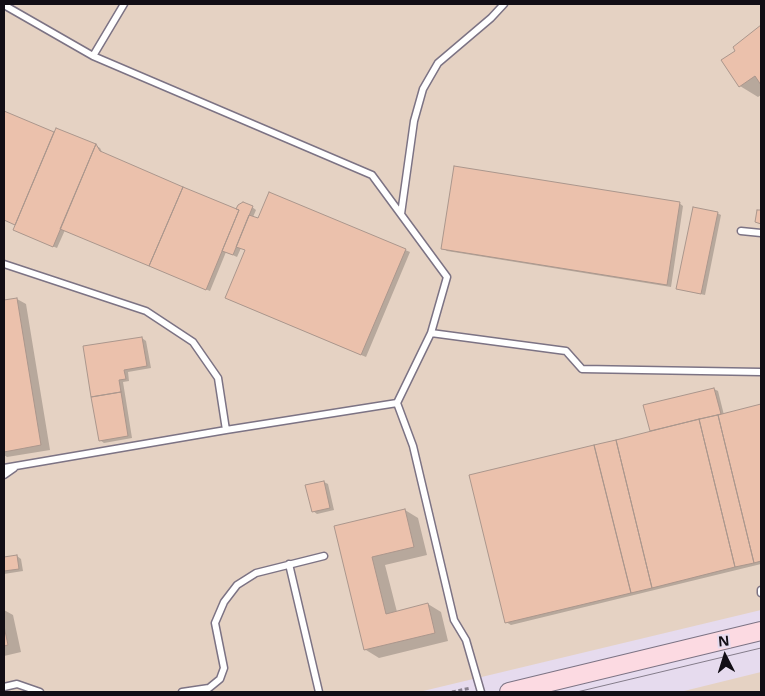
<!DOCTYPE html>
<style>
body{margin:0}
#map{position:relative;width:765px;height:696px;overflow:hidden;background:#e6dbee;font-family:"Noto Sans",sans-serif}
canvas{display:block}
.frame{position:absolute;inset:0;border:5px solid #120e15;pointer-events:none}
.north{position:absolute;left:700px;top:631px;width:50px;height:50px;-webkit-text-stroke:4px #e6dbee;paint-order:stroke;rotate:355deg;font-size:14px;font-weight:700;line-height:20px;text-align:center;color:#120e15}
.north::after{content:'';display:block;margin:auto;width:18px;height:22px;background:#120e15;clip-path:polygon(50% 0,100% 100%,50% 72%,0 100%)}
</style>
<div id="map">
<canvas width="765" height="696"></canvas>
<div class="frame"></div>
<div class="north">N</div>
</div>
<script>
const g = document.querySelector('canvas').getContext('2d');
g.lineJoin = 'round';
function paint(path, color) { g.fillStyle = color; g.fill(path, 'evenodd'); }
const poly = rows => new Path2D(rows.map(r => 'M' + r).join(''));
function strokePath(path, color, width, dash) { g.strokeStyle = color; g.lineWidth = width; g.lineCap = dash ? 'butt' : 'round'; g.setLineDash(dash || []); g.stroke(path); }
paint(poly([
 [4,4,761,4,761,610,419,692,4,692],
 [761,672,761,692,680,692]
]), '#e5d2c3');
paint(poly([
 [761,26,761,95,758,97,740,86,722,61,736,51,734,48],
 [4,112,55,133,95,145,100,148,103,154,237,211,252,207,256,210,253,217,259,220,270,193,410,252,366,357,230,300,246,250,241,248,237,257,226,252,210,291,65,230,57,248,18,232,16,225,4,220],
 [679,203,683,206,671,287,447,251,443,248],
 [717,213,721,215,705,295,682,290,678,288],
 [17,299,26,304,50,450,7,457,4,455,4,301],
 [142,338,146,341,151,368,128,372,129,381,123,382,132,438,104,443,100,440,84,347],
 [714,389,718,391,724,415,761,406,761,564,511,625,506,622,651,432,645,406],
 [324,482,328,484,334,510,317,514,313,511],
 [405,510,418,518,427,555,385,565,397,612,428,604,441,612,448,641,379,658,366,650,336,527],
 [17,556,21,559,23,571,4,574,4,558],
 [4,610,13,615,21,652,4,656]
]), '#0003');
const building = poly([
 [761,25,761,85,755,76,739,87,721,60,735,51,733,47,761,25],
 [4,111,54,132,15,225,4,220,4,111],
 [56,128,96,144,53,247,13,230,56,128],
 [96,144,100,151,183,187,149,266,60,229,96,144],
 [454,166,680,202,667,285,441,249,454,166],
 [183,187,239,210,206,290,149,266,183,187],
 [269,192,406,249,361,355,225,298,245,250,236,247,249,215,258,218,269,192],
 [243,202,253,206,233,255,222,251,239,210,236,209,238,205,243,202],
 [693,207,718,212,701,294,676,289,693,207],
 [757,210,761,210,761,224,755,222,757,210],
 [17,298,41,445,4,452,4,300,17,298],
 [142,337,147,366,124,370,126,379,119,380,121,392,91,397,83,346,142,337],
 [714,388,721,414,650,431,643,405,714,388],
 [121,392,128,436,99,441,91,397,121,392],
 [761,404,761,561,754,563,718,415,761,404],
 [718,415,754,563,735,567,699,419,718,415],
 [699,419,735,567,652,588,616,440,699,419],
 [616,440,652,588,631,593,594,445,616,440],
 [594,445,631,593,505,623,469,475,594,445],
 [324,481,330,508,312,512,305,485,324,481],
 [405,509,414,547,372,557,386,614,428,603,435,633,364,650,334,526,405,509],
 [17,555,19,569,4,571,4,557,17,555],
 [4,626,8,645,4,646,4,626]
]);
paint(building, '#ebc1ac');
strokePath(building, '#ab978d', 1);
const lane = poly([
 [4,5,93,56,372,175,447,277,431,333,397,403,413,446,454,620,466,640,481,692],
 [93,56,124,4],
 [401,214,414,121,423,89,438,63,491,18,504,4],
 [741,231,761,233],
 [4,264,146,311,193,342,218,378,226,430,397,403],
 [431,333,566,351,582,369,761,372],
 [4,468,226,430],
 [4,475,14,468],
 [289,564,319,692],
 [761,590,761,593],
 [4,687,17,684,40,692],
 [182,692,209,688,220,679,224,668,215,623,224,602,237,585,256,573,324,556]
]);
const secondary = poly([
 [509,692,761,631]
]);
strokePath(lane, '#7c7384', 9);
strokePath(secondary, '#7c7384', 20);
strokePath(poly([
 [452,692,471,688]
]), '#877f8d', 3, [4, 2.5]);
strokePath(lane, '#fff', 6);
strokePath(secondary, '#fcdae2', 18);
strokePath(poly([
 [577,692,761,648]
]), '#847c8a', 1);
</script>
